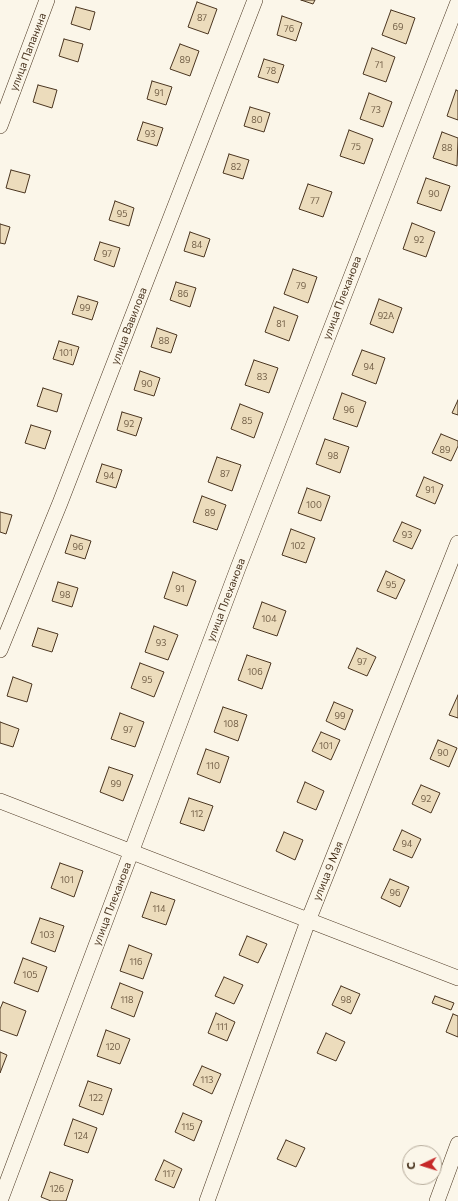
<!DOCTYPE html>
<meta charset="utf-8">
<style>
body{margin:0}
#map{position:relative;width:458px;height:1201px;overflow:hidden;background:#fbf6e9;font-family:Commissioner,sans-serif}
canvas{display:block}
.north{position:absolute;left:402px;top:1145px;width:40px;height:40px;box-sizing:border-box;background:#fbf6e9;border:1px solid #b4a999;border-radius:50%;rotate:266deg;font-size:11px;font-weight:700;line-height:16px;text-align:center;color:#4a3520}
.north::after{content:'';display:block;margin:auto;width:14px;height:18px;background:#c62828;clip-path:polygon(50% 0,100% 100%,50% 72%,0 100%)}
</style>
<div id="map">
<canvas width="458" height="1201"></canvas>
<div class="north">С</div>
</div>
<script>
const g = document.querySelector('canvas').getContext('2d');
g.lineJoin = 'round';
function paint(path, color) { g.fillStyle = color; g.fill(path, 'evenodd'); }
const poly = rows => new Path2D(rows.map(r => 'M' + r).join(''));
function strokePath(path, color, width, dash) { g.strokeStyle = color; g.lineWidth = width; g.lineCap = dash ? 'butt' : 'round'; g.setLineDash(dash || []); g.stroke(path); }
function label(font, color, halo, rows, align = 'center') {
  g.font = font + ' Commissioner,sans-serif'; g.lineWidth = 3; g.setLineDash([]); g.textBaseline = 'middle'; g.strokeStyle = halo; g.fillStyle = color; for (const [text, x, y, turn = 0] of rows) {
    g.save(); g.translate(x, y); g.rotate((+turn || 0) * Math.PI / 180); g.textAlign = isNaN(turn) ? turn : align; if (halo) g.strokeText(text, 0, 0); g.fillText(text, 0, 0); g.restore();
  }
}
const building = poly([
 [301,0,315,0,313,4,301,0],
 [197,2,217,9,208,34,188,27,197,2],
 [76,7,95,12,90,30,71,24,76,7],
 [391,10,415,18,406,44,382,35,391,10],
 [282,16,302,23,296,41,277,35,282,16],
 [64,39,83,44,78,62,59,56,64,39],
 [180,44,199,51,190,76,170,69,180,44],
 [372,48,395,57,386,82,363,74,372,48],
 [264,59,284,65,278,83,258,77,264,59],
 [152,81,172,87,166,105,147,99,152,81],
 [38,85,57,90,52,108,33,102,38,85],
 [456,90,458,91,458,120,447,116,456,90],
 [369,93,392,102,383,127,360,119,369,93],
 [250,107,270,113,264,132,244,126,250,107],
 [143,122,163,128,157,146,137,140,143,122],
 [349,130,373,139,364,164,340,156,349,130],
 [442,132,458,138,457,166,433,158,442,132],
 [229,154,249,160,243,179,223,173,229,154],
 [11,170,30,175,25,193,6,188,11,170],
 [426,178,450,186,441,211,417,203,426,178],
 [308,184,332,192,323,217,299,209,308,184],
 [115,201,134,208,129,226,109,220,115,201],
 [412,223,435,232,426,257,403,249,412,223],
 [0,224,10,227,5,244,0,243,0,224],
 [190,232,210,239,204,257,184,251,190,232],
 [100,242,120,248,114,267,94,260,100,242],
 [293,269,317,277,308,303,284,294,293,269],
 [176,282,196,288,190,307,170,300,176,282],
 [78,296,98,302,92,320,72,314,78,296],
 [379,299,402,308,393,333,370,324,379,299],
 [274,307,298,316,289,341,265,332,274,307],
 [157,328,177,335,171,353,151,347,157,328],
 [59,341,79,347,73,365,53,359,59,341],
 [362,350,385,358,376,384,352,375,362,350],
 [254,360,278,368,269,393,245,385,254,360],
 [140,371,160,378,154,396,134,390,140,371],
 [43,388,62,394,57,412,37,406,43,388],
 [342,393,366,402,357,427,333,419,342,393],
 [458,400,458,415,452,413,458,400],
 [240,404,263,413,254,438,231,429,240,404],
 [122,412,142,418,136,436,117,430,122,412],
 [31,425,51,431,45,449,25,443,31,425],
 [441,434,458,441,458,446,451,461,432,453,441,434],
 [325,439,349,447,340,473,316,464,325,439],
 [217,457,241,465,232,491,208,482,217,457],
 [102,464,122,470,116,488,96,482,102,464],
 [424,477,443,485,435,504,416,496,424,477],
 [307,488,330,496,321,521,298,513,307,488],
 [202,496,226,505,217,530,193,522,202,496],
 [0,512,12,515,6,534,0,532,0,512],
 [402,522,421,530,412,549,393,541,402,522],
 [291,529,315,538,306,563,282,555,291,529],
 [71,535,91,541,85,559,65,553,71,535],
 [386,571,405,580,396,599,377,591,386,571],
 [173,572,196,581,187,606,164,598,173,572],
 [58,582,78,588,72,607,52,601,58,582],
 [262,602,286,611,277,636,253,628,262,602],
 [154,626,178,635,168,660,145,652,154,626],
 [38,628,58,634,52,652,32,646,38,628],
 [357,648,376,657,367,676,348,668,357,648],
 [247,655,271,663,262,689,238,680,247,655],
 [140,663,164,672,154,697,131,688,140,663],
 [13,677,32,684,27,702,7,696,13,677],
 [458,695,458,718,449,715,458,695],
 [334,702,353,710,345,730,326,721,334,702],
 [223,707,247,715,238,741,214,732,223,707],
 [120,713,144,722,135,747,111,739,120,713],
 [0,722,19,729,13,747,0,743,0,722],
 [321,732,340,740,331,760,312,751,321,732],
 [438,740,457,748,449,767,430,759,438,740],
 [206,749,229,757,220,783,197,774,206,749],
 [109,767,133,775,123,801,100,792,109,767],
 [305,782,324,791,316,810,297,802,305,782],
 [421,785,440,793,431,813,412,804,421,785],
 [189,798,213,806,204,831,180,823,189,798],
 [402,830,421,839,412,858,393,850,402,830],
 [284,832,303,840,295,860,276,851,284,832],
 [60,863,83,871,74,897,51,888,60,863],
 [390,879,409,887,400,907,381,898,390,879],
 [151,892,175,900,166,925,142,917,151,892],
 [40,918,64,926,55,952,31,943,40,918],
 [247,936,267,944,258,963,239,955,247,936],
 [129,945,152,954,143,979,120,971,129,945],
 [23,958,47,967,38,992,14,983,23,958],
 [224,977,243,985,234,1004,215,996,224,977],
 [120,983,143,992,134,1017,111,1008,120,983],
 [341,986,360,994,351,1014,332,1005,341,986],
 [435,996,454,1003,451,1010,432,1003,435,996],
 [3,1002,26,1011,17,1036,0,1030,0,1009,3,1002],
 [216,1013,235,1022,227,1041,208,1033,216,1013],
 [453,1014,458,1016,458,1037,446,1032,453,1014],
 [106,1030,130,1039,120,1064,97,1056,106,1030],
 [326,1033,345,1042,336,1061,317,1053,326,1033],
 [0,1052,7,1055,0,1073,0,1052],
 [202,1066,221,1074,212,1094,193,1085,202,1066],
 [88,1081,112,1089,103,1115,79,1106,88,1081],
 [183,1113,202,1121,194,1141,175,1132,183,1113],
 [73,1119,97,1128,88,1153,64,1145,73,1119],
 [286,1140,305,1148,296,1167,277,1159,286,1140],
 [164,1160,182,1169,174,1188,155,1180,164,1160],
 [50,1172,73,1180,66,1201,51,1201,41,1197,50,1172]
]);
paint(building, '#ecdcbc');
strokePath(building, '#4a3520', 1);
const street = poly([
 [0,126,47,0],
 [0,650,60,503,255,0],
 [0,801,458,978],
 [0,1201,238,568,458,2],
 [207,1201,308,921,458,543],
 [437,1201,458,1144]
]);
strokePath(street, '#4a3520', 16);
strokePath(street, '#fbf6e9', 15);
label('9px', '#725f47', null, [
 ["87",202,18],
 ["69",398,27],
 ["76",289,29],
 ["89",185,60],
 ["71",379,65],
 ["78",271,71],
 ["91",159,93],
 ["73",376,110],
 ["80",257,120],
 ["93",150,134],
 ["75",356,147],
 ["88",447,148],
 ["82",236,167],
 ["90",434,194],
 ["77",315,201],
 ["95",122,214],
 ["92",419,240],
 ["84",197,245],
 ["97",107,254],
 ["79",301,286],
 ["86",183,294],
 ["99",85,308],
 ["92А",386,316],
 ["81",281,324],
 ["88",164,341],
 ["101",66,353],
 ["94",369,367],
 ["83",262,377],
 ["90",147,384],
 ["96",349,410],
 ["85",247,421],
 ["92",129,424],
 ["89",445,450],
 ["98",333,456],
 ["87",225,474],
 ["94",109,476],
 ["91",430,490],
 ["100",314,505],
 ["89",210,513],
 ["93",407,535],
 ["102",298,546],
 ["96",78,547],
 ["95",391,585],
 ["91",180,589],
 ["98",65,595],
 ["104",269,619],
 ["93",161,643],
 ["97",362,662],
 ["106",255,672],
 ["95",147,680],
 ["99",340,716],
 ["108",231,724],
 ["97",128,730],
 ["101",326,746],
 ["90",443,753],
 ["110",213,766],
 ["99",116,784],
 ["92",426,799],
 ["112",197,814],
 ["94",407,844],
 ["101",67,880],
 ["96",395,893],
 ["114",159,909],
 ["103",47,935],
 ["116",136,962],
 ["105",30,975],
 ["118",127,1000],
 ["98",346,1000],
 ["111",222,1027],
 ["120",113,1047],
 ["113",207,1080],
 ["122",96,1098],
 ["115",188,1127],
 ["124",81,1136],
 ["117",169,1174],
 ["126",57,1189]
]);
label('11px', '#4a3520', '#fbf6e9', [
 ["улица Папанина",28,52,-69],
 ["улица Плеханова",342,298,-69],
 ["улица Вавилова",129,326,-69],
 ["улица Плеханова",226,600,-69],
 ["улица 9 Мая",328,871,-68],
 ["улица Плеханова",112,904,-69]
]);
</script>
